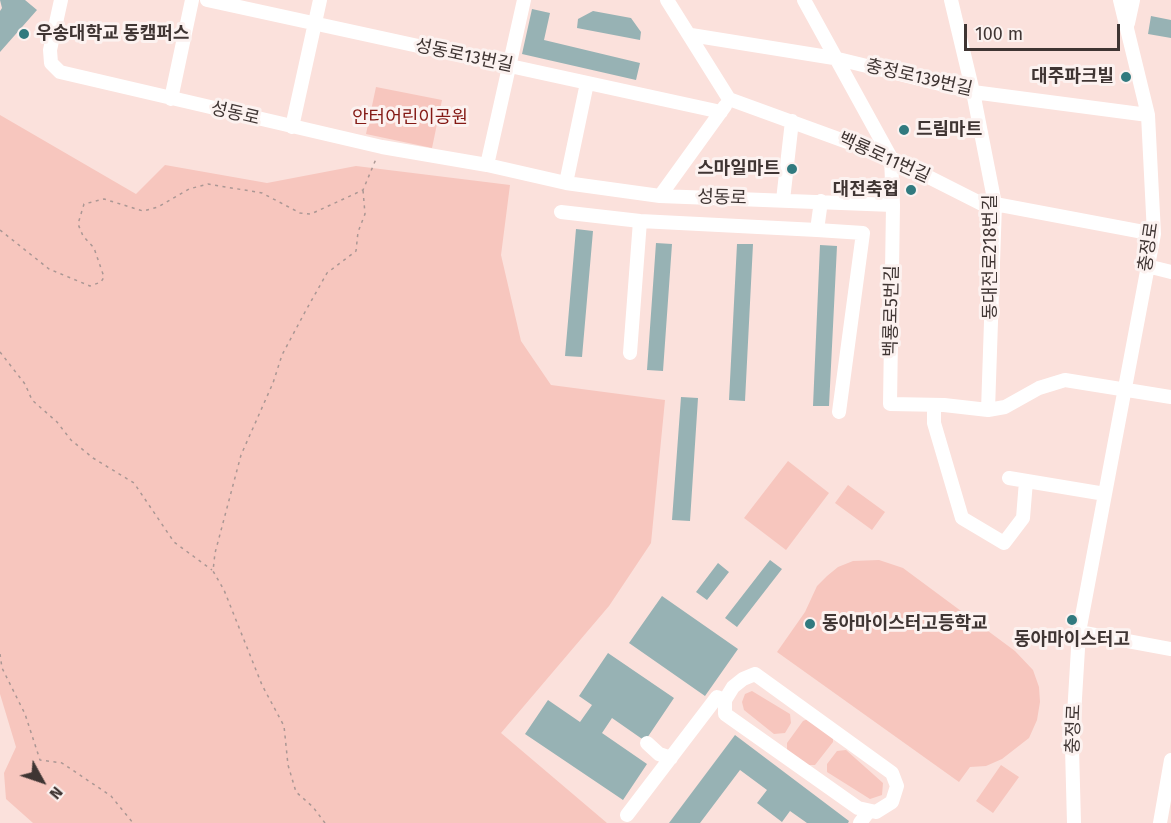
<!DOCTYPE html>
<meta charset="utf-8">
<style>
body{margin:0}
#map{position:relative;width:1171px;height:823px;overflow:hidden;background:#fbe1dc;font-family:"Fira Sans",sans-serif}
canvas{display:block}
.north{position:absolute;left:12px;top:751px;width:60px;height:60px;-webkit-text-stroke:4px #fcf2f0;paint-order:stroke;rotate:130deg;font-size:16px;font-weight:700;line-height:24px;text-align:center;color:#3f3533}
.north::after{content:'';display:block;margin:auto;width:21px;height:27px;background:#3f3533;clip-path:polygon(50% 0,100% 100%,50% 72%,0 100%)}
.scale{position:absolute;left:964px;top:24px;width:156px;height:27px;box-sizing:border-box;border:3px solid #3f3533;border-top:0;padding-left:8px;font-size:18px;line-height:21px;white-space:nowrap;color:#3f3533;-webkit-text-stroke:4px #fcf2f0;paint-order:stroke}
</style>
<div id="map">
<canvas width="1171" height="823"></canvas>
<div class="north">N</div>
<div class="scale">100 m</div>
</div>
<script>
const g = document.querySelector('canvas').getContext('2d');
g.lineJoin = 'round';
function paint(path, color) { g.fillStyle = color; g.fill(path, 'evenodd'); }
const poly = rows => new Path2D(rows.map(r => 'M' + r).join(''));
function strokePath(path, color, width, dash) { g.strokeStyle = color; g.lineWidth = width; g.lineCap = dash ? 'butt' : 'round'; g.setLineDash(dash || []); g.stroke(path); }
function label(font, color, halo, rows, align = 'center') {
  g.font = font + ' "Fira Sans","Noto Sans KR",sans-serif'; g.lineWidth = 6; g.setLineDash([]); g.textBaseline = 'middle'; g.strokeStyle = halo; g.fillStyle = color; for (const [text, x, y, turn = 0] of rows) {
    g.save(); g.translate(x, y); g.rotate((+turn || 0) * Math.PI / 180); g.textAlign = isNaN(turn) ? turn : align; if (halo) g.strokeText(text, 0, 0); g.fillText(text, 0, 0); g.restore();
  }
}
paint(poly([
 [376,87,442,100,432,148,366,134],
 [0,115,136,194,165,165,267,183,356,166,510,185,501,255,521,341,551,385,665,400,651,543,609,606,501,733,607,823,33,823,6,799,4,773,16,747,0,694],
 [788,461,829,493,786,550,744,518],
 [848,485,885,512,872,530,835,503],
 [879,560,903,568,1015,651,1033,670,1039,687,1040,702,1037,720,1029,738,1002,759,986,766,970,767,959,782,777,652,805,612,817,586,827,576,838,567,853,561],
 [752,691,790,714,791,723,785,733,774,734,744,710,742,702,745,694],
 [810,718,833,735,833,742,815,765,807,765,787,750,787,743,803,721],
 [846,750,883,783,882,795,870,799,827,772,827,764,837,751],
 [1001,765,1019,777,993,813,976,801]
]), '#f7c6be');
paint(poly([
 [0,0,25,0,37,10,0,52,0,11,2,8],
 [532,9,550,13,544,40,640,63,636,80,522,54],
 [593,11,631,18,641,32,640,40,577,28,578,19],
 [1151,16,1171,20,1171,38,1148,34],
 [576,229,593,231,582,357,565,356],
 [656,243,672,244,663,371,647,370],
 [737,244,753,244,745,401,729,400],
 [820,245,837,246,829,406,813,406],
 [681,397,698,398,690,521,672,520],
 [770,560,782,569,737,627,725,618],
 [718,563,729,572,707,600,696,592],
 [662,596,738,649,705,696,629,643],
 [608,653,674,698,645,741,612,718,602,733,647,764,623,800,525,734,548,700,580,722,592,705,579,696],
 [735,735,849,821,848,823,807,823,790,811,782,822,757,803,767,790,740,770,700,823,669,823]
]), '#97b2b4');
strokePath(poly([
 [0,230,49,269,90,286,101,282,104,277,94,248,83,236,78,224,84,204,104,199,143,211,158,207,189,189,208,184,262,193,300,213,311,214,363,190,376,159],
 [0,352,25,384,32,400,57,422,71,440,93,458,134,483,174,542,212,570],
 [0,654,2,668,25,714,40,760,62,763,111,796,133,823],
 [325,823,313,807,296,792,288,765,284,726,262,685,224,590,213,571,215,553,241,455,273,383,282,355,305,312,327,273,356,251,358,232,365,214,363,190]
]), '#ab9794', 1.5, [3, 4.5]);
strokePath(poly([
 [61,0,50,50,51,63,60,72,382,147,487,165,566,183,660,196,893,205],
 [207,0,721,112],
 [667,0,729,99,891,158,982,204,995,204,1154,234],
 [804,0,891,158,893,205,890,404,944,405,988,410,1005,407,1039,388,1065,380,1171,397],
 [951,0,973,92,995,204,988,410],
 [691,35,834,58,973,92,1148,115],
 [171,99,192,0],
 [292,127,320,0],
 [487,165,524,0],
 [566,183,587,83],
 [660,196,725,106],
 [783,200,792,121],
 [561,212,640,221,817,230,821,201],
 [817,230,863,233,839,412],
 [1147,266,1171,272],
 [630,353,640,221],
 [934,405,934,423,962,518,1004,543,1023,518,1026,481],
 [1009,478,1105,494],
 [1079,632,1171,649],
 [755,674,892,773,897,786,892,802,876,812,858,808,725,714,725,700,733,687,743,679,755,674],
 [647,743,659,754,671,758],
 [627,815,717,697,725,700],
 [860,823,869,811],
 [1074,823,1072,748,1079,632,1154,234,1148,115,1120,0],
 [1160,823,1171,760]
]), '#fff', 14);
strokePath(poly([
 [1127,23,1132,0]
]), '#fff', 16);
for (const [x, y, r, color] of [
 [24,34,6,"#317a7f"],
 [1126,77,6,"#317a7f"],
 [904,130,6,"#317a7f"],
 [792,169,6,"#317a7f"],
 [911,190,6,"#317a7f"],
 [1072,620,6,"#317a7f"],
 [810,624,6,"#317a7f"]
]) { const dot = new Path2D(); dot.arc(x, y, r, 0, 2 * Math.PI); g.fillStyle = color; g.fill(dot); strokePath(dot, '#fcf2f0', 2); }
label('bold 18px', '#3f3533', '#fcf2f0', [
 ["우송대학교 동캠퍼스",36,34],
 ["대주파크빌",1114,77,"right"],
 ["드림마트",916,130],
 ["스마일마트",780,169,"right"],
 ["대전축협",899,190,"right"],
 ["동아마이스터고등학교",822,624],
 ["동아마이스터고",1072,640,"center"]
], 'left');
label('18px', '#3f3533', '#fcf2f0', [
 ["성동로13번길",464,56,12],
 ["충정로139번길",919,78,13],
 ["성동로",235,114,13],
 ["백룡로11번길",884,158,24],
 ["성동로",722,198,2],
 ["충정로",1149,247,-82],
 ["동대전로218번길",991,257,-90],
 ["백룡로5번길",892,311,-89],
 ["충정로",1074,729,-88]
]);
label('18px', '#841a15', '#fcf2f0', [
 ["안터어린이공원",410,118]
]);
</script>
